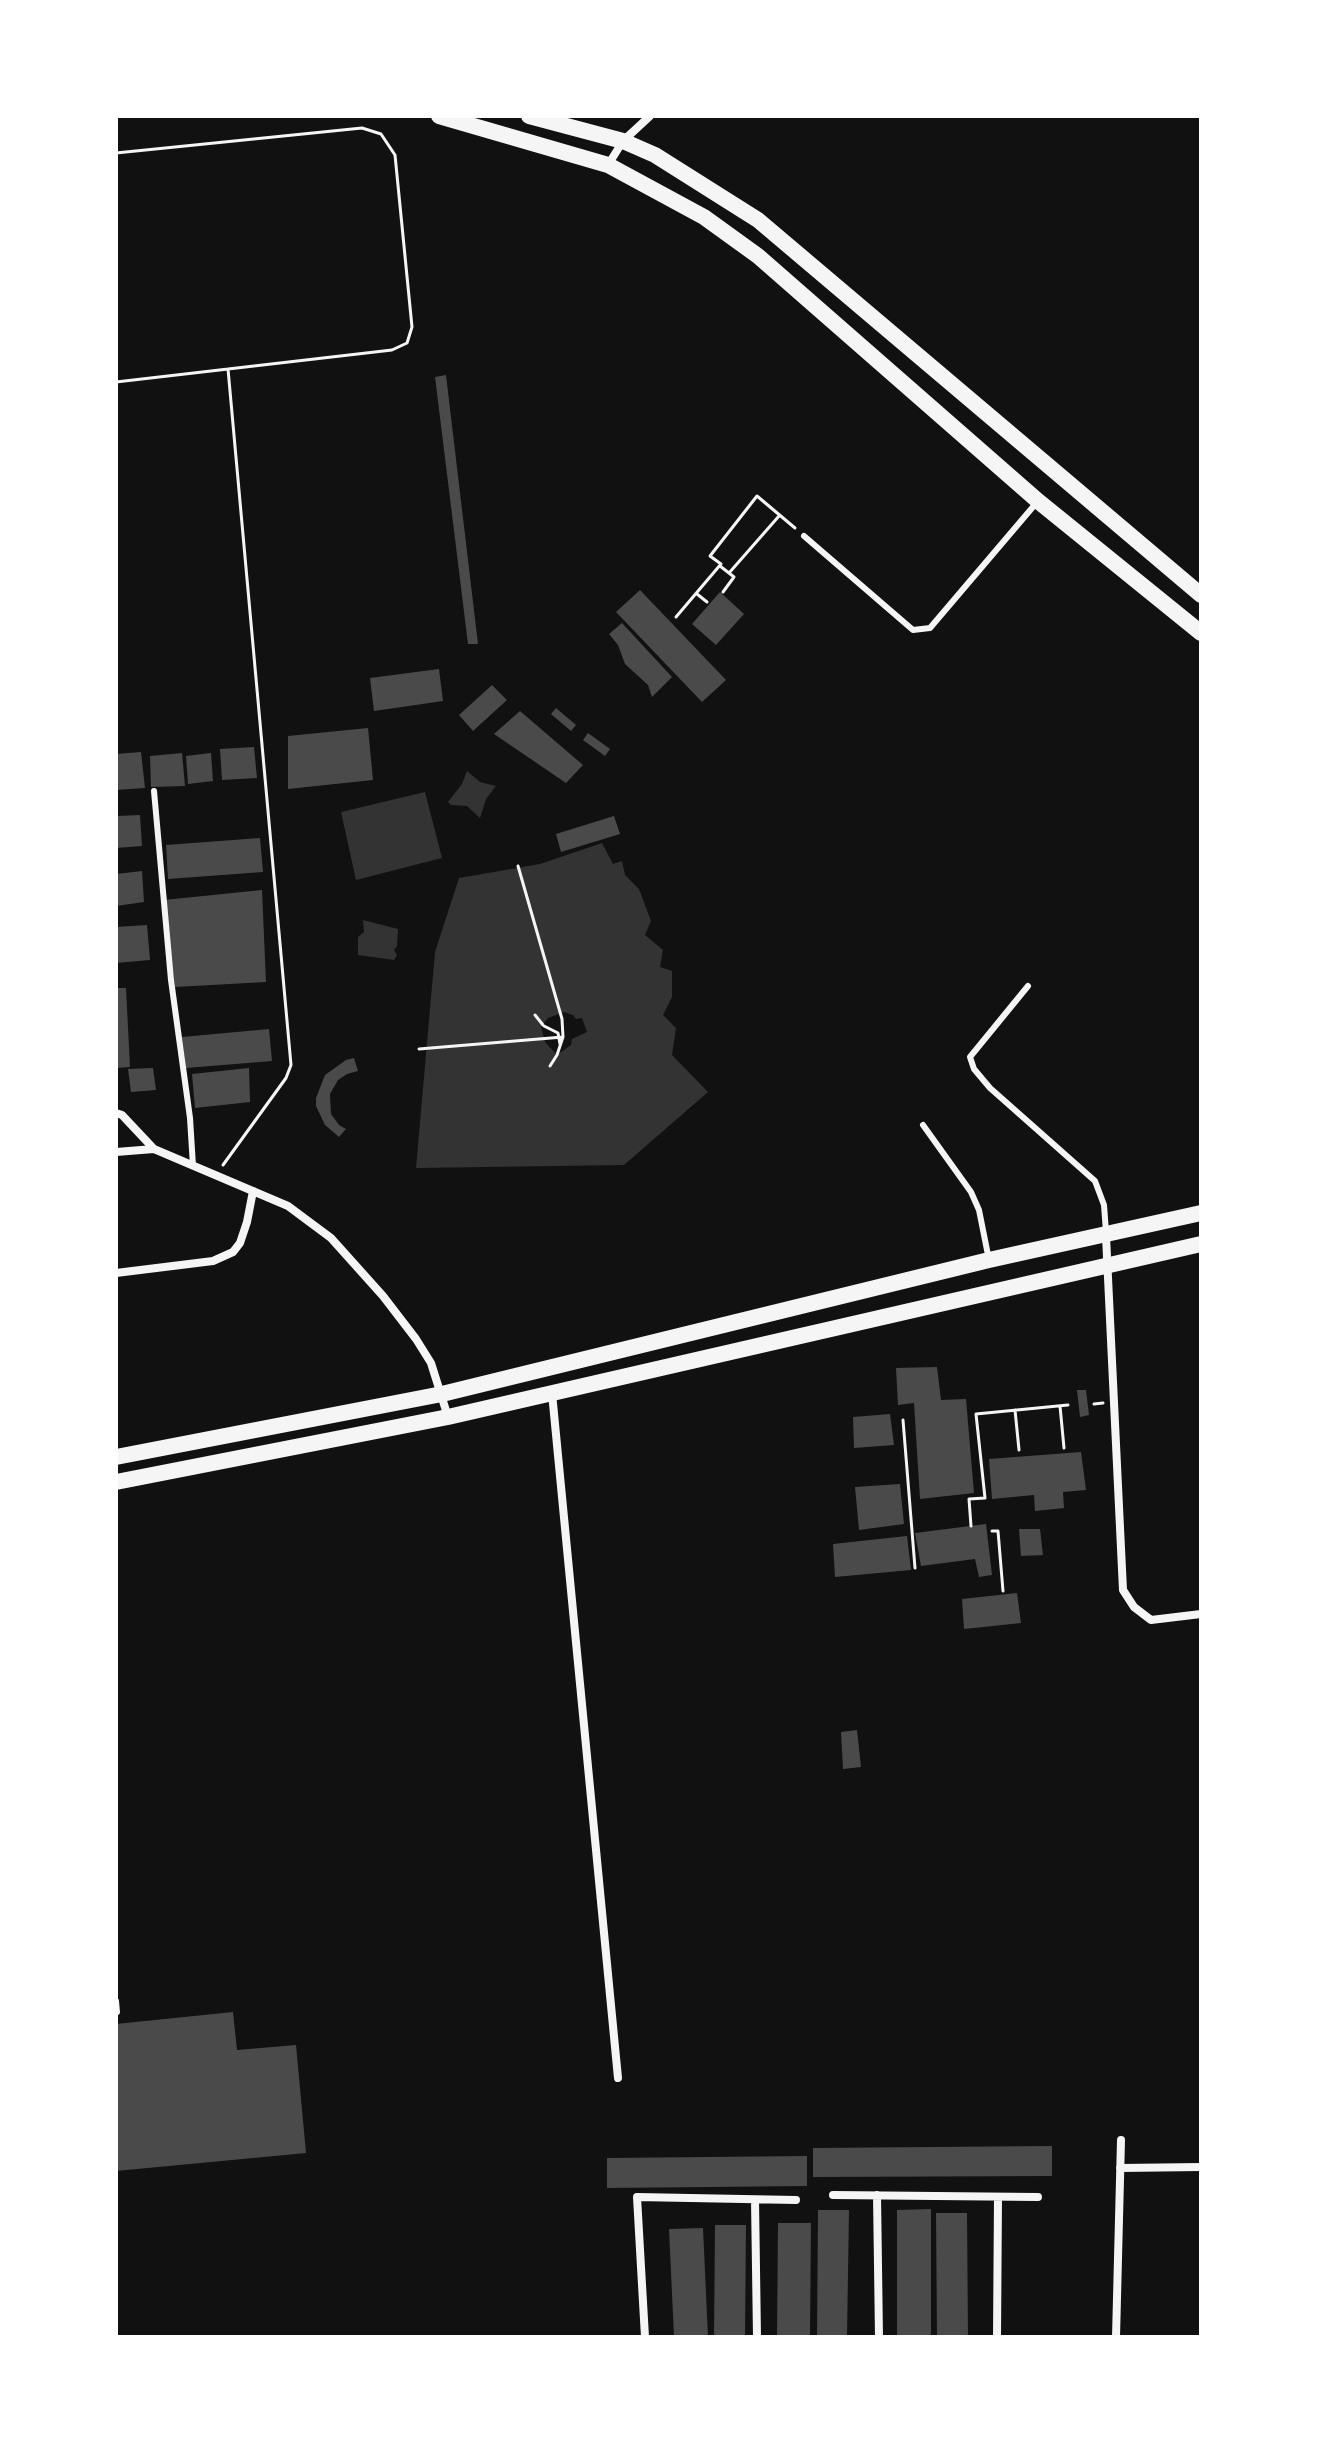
<!DOCTYPE html>
<style>
body{margin:0}
#map{position:relative;width:1317px;height:2453px;overflow:hidden;background:#111;font-family:"Titillium Web",sans-serif}
canvas{display:block}
.frame{position:absolute;inset:0;border:118px solid #fff;pointer-events:none}
</style>
<div id="map">
<canvas width="1317" height="2453"></canvas>
<div class="frame"></div>
</div>
<script>
const g = document.querySelector('canvas').getContext('2d');
g.lineJoin = 'round';
function paint(path, color) { g.fillStyle = color; g.fill(path, 'evenodd'); }
const poly = rows => new Path2D(rows.map(r => 'M' + r).join(''));
function strokePath(path, color, width, dash) { g.strokeStyle = color; g.lineWidth = width; g.lineCap = dash ? 'butt' : 'round'; g.setLineDash(dash || []); g.stroke(path); }
paint(poly([
 [467,771,480,782,496,786,486,799,480,818,467,806,451,805,448,802,462,784],
 [425,792,442,858,356,880,341,812],
 [602,843,613,864,622,861,625,875,639,889,651,921,645,935,663,950,660,967,672,971,672,997,663,1015,676,1028,672,1055,708,1092,624,1165,416,1168,435,952,459,878,540,864],
 [564,1012,573,1015,576,1019,582,1018,587,1032,572,1039,571,1045,557,1055,545,1042,541,1027,548,1018],
 [363,920,398,929,397,946,394,950,397,955,394,960,358,955,358,937,364,932]
]), '#333');
paint(poly([
 [446,375,478,644,468,644,435,377],
 [640,590,726,680,702,702,616,612],
 [720,592,744,614,716,645,692,624],
 [622,623,672,677,652,697,648,685,625,664,618,645,609,634],
 [439,669,443,701,374,711,370,678],
 [492,685,507,700,473,731,459,715],
 [556,708,576,725,571,731,551,714],
 [520,711,583,765,566,783,494,734],
 [368,728,373,780,288,789,288,736],
 [588,733,610,749,605,756,583,740],
 [254,747,257,778,222,780,220,749],
 [141,752,145,788,116,790,116,754],
 [182,753,185,786,151,787,150,756],
 [211,753,213,781,188,784,186,756],
 [140,815,142,846,116,848,116,816],
 [614,816,620,834,561,852,556,834],
 [260,838,263,872,168,879,166,845],
 [142,871,144,902,116,906,116,874],
 [262,890,266,982,175,987,164,900],
 [147,925,150,960,116,963,116,927],
 [116,988,126,988,130,1067,116,1068],
 [269,1029,272,1061,186,1068,182,1037],
 [354,1058,358,1071,347,1074,338,1080,330,1094,331,1114,339,1125,346,1129,339,1137,325,1125,316,1106,316,1098,325,1075,346,1060],
 [153,1068,156,1090,131,1092,128,1069],
 [249,1068,250,1102,195,1108,192,1074],
 [937,1367,941,1400,966,1399,974,1493,920,1499,914,1403,898,1405,896,1368],
 [1077,1390,1086,1390,1089,1415,1080,1417],
 [890,1414,894,1445,854,1448,853,1417],
 [1081,1452,1086,1490,1063,1492,1064,1508,1035,1511,1034,1495,992,1499,989,1459],
 [900,1484,904,1524,859,1530,855,1487],
 [986,1524,992,1575,979,1577,975,1559,921,1566,915,1533],
 [1019,1529,1040,1529,1043,1555,1021,1556],
 [907,1536,911,1570,835,1577,833,1544],
 [1017,1593,1021,1623,964,1629,962,1599],
 [857,1730,861,1767,843,1769,841,1732],
 [233,2012,237,2050,296,2045,306,2153,116,2171,116,2024],
 [1052,2146,1052,2176,813,2177,813,2148],
 [807,2156,807,2186,607,2188,607,2158],
 [931,2209,931,2337,897,2337,897,2210],
 [818,2210,849,2210,847,2337,817,2337],
 [936,2213,967,2213,968,2337,937,2337],
 [778,2223,811,2223,810,2337,777,2337],
 [715,2225,746,2225,745,2337,714,2337],
 [703,2228,708,2337,674,2337,669,2229]
]), '#4a4a4a');
strokePath(poly([
 [116,153,362,128,381,134,395,155,412,327,407,343,392,350,116,382],
 [720,566,734,577,723,592],
 [729,573,779,516],
 [697,594,707,602],
 [676,617,721,564,710,556,757,496,795,528],
 [535,1015,543,1025],
 [544,1026,558,1033,560,1044],
 [419,1049,563,1037,562,1019,518,866],
 [550,1066,557,1055,563,1037],
 [223,1165,286,1078,291,1065,228,369],
 [1094,1404,1103,1403],
 [1060,1406,1064,1448],
 [1015,1410,1019,1450],
 [903,1420,915,1568],
 [971,1526,969,1499,985,1498,976,1414,1068,1405],
 [992,1531,998,1531,1003,1591]
]), '#f5f5f5', 3);
strokePath(poly([
 [804,536,913,630,930,628,1038,501],
 [154,791,171,980,190,1118,193,1166],
 [1028,986,970,1057,974,1069,990,1088,1095,1181,1104,1205,1106,1232],
 [923,1125,971,1192,979,1210,989,1260],
 [116,2001,117,2012]
]), '#f5f5f5', 6);
strokePath(poly([
 [608,165,623,141,650,116],
 [116,1113,122,1115,154,1149,288,1206,331,1238,383,1296,416,1339,431,1363,448,1417],
 [116,1152,154,1149],
 [1106,1236,1123,1590,1134,1607,1151,1620,1201,1614],
 [116,1273,213,1261,233,1252,240,1243,247,1222,253,1191],
 [552,1393,618,2078],
 [1120,2168,1201,2167],
 [833,2195,1038,2197],
 [877,2195,879,2337],
 [755,2200,757,2337],
 [645,2337,637,2197,796,2200],
 [997,2337,998,2197],
 [1116,2337,1121,2140]
]), '#f5f5f5', 8);
strokePath(poly([
 [439,116,608,165,704,217,758,256,1038,501,1201,633],
 [529,116,623,141,655,155,758,220,1201,595],
 [116,1457,442,1394,989,1260,1201,1213],
 [116,1482,448,1417,1201,1244]
]), '#f5f5f5', 16);
</script>
